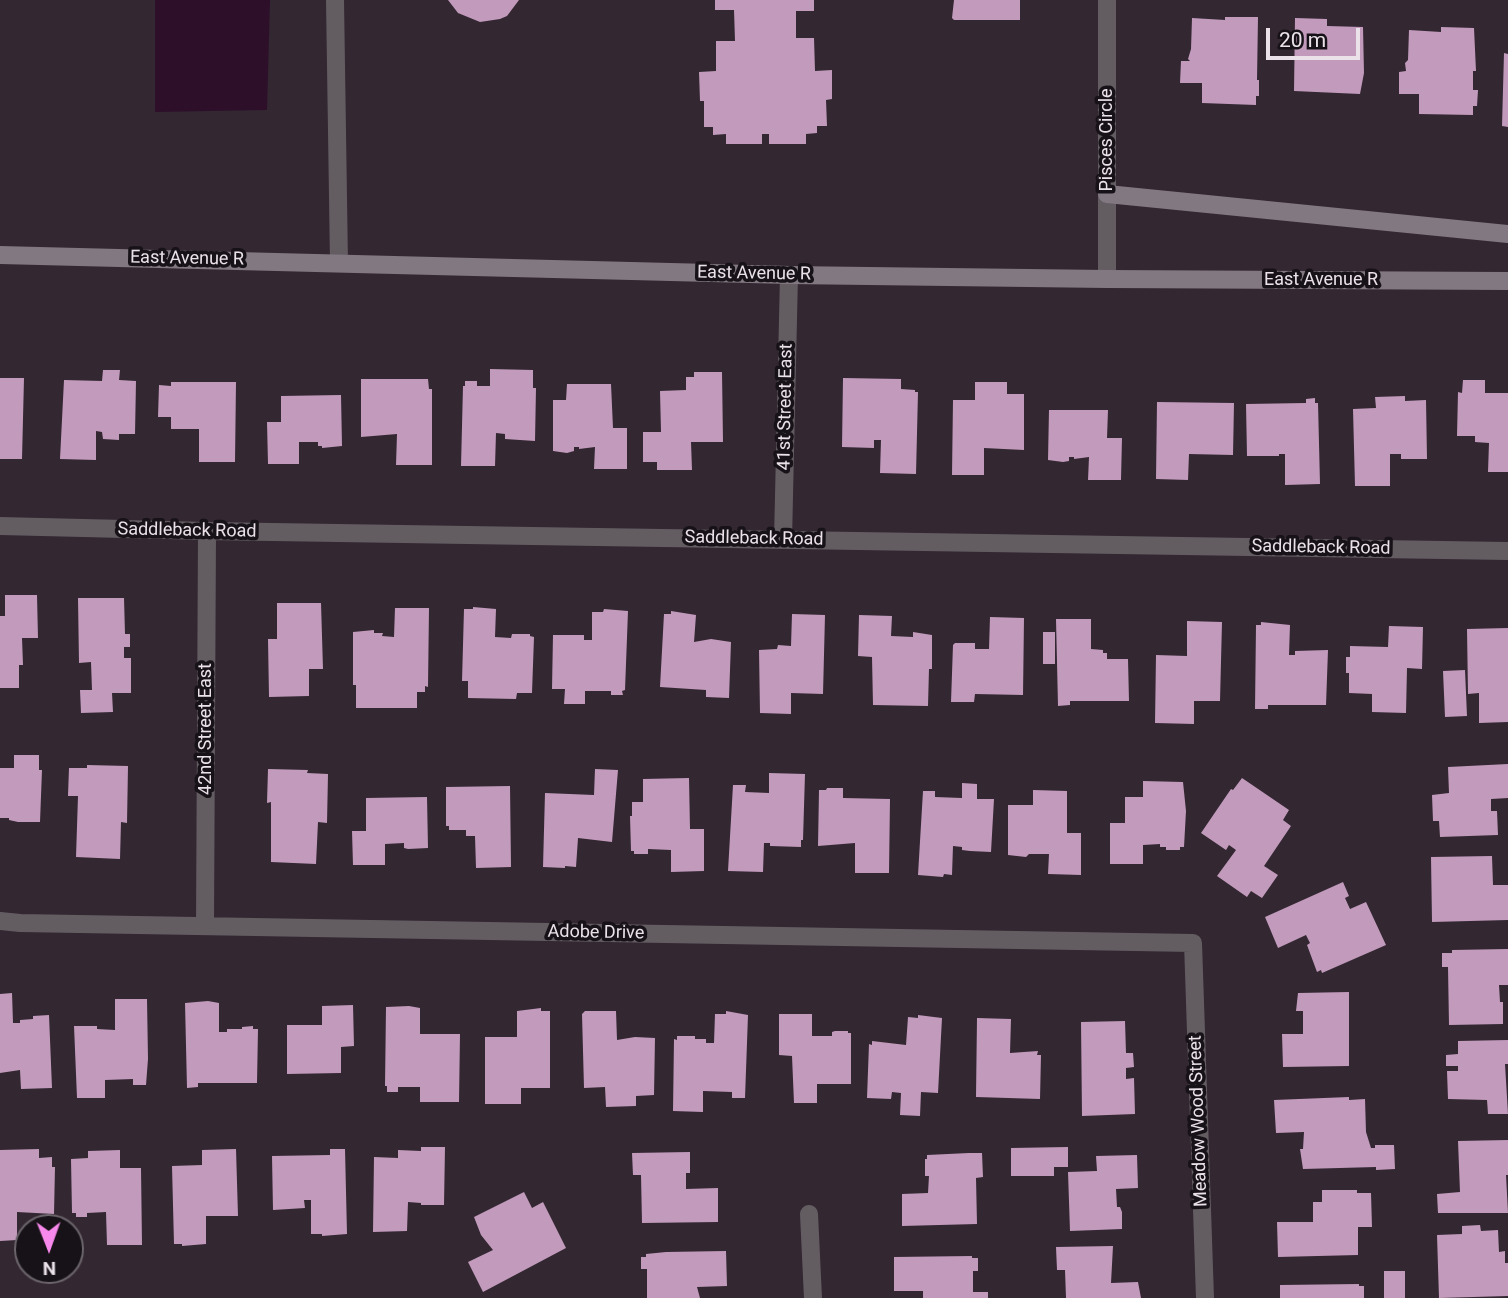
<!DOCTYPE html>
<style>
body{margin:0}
#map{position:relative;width:1508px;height:1298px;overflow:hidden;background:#332732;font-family:Roboto,sans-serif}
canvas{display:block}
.north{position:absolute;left:14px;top:1214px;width:70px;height:70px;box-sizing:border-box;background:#171217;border:2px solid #6b656b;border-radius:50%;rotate:179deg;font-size:19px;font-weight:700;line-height:28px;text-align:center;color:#eae1e9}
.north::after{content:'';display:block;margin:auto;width:24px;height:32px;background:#f788ec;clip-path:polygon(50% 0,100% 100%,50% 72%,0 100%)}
.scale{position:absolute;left:1266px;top:28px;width:94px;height:32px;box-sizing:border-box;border:4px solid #eae1e9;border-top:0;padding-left:9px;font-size:21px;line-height:24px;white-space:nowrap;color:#eae1e9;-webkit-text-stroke:5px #171217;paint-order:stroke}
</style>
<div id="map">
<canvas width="1508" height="1298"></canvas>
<div class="north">N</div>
<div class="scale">20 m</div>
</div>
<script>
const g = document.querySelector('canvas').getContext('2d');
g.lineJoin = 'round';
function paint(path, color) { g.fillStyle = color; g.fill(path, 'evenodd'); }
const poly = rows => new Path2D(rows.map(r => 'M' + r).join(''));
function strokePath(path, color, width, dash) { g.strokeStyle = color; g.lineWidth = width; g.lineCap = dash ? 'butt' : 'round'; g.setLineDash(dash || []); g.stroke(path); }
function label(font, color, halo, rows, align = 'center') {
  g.font = font + ' Roboto,sans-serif'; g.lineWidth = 7; g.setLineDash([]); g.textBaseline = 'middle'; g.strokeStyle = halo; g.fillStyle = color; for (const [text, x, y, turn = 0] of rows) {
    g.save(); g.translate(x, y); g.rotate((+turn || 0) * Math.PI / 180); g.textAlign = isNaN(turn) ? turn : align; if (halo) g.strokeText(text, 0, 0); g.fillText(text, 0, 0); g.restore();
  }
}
paint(poly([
 [155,0,270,0,267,110,155,112]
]), '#2d0f2a');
paint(poly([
 [448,0,519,0,507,16,500,19,480,22,458,13],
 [715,0,814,0,814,11,796,11,796,38,814,38,815,71,832,70,832,99,826,100,827,126,817,126,817,133,806,134,806,144,769,144,769,134,762,134,762,144,726,144,726,134,713,135,713,127,704,127,704,101,700,101,699,72,716,71,716,41,735,41,734,10,715,10],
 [954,0,1020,0,1020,20,954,20,952,18],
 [1225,17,1258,17,1257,80,1259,80,1259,96,1256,96,1256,105,1202,103,1202,83,1180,83,1181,61,1190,61,1188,59,1191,49,1192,18,1225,20],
 [1295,18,1327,19,1327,26,1363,27,1364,73,1360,94,1294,91],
 [1441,27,1474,28,1476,71,1473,71,1473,90,1478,90,1477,106,1473,106,1473,115,1419,114,1419,94,1399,94,1399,72,1406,71,1405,63,1408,60,1409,30,1441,32],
 [1504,53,1508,54,1508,127,1502,126],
 [490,369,533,370,533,388,536,388,535,441,505,439,505,434,496,433,495,466,461,466,463,386,465,386,465,381,477,381,477,386,490,386],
 [103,370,120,370,119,380,136,381,135,434,119,434,119,440,103,439,102,432,96,431,96,460,60,459,64,380,102,381],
 [694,372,722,372,723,442,691,442,692,470,657,470,657,462,643,462,643,432,661,432,660,391,686,390,686,377,694,377],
 [0,378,24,378,22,459,0,459],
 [843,378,901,379,901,389,915,390,915,392,918,392,916,474,880,473,881,440,874,440,874,448,842,447],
 [361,379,428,379,429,389,432,389,432,465,396,465,397,434,361,437],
 [1463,380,1485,380,1485,393,1508,393,1508,472,1488,472,1489,443,1475,442,1475,436,1457,436,1458,392,1462,393],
 [171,382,236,382,235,462,199,462,199,429,171,429,171,417,158,417,159,385,171,386],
 [975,382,1007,382,1007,394,1024,394,1024,450,984,448,984,475,952,475,953,400,975,400],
 [567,384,611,384,613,428,627,428,627,469,594,469,595,447,579,449,579,447,574,447,574,451,567,453,553,451,553,400,566,400],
 [341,395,342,446,322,448,322,446,318,446,318,442,299,442,299,464,268,464,267,422,281,422,281,396],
 [1405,396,1405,401,1426,400,1427,459,1401,459,1401,454,1390,454,1390,486,1355,486,1353,409,1376,408,1375,397],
 [1315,398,1315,403,1318,403,1320,484,1285,485,1285,454,1279,454,1279,456,1247,456,1246,404,1306,403,1306,399],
 [1157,402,1234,403,1233,455,1189,454,1188,480,1156,479],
 [1049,410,1108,410,1107,438,1122,438,1121,480,1088,480,1089,457,1074,459,1074,457,1069,457,1069,461,1063,462,1048,460],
 [5,595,37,595,38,638,22,638,23,665,19,665,19,688,0,688,0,616,5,616],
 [78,598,124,598,125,634,130,634,130,647,124,647,124,658,131,658,131,693,112,693,113,712,81,713,80,690,92,690,91,662,79,663],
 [277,603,321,603,323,669,309,669,309,696,269,697,268,639,277,639],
 [473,607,496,609,495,637,511,638,512,634,530,634,530,636,534,637,532,693,517,693,516,699,468,698,468,681,462,681,464,609,473,609],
 [395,608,429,608,428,687,425,686,425,692,417,692,417,708,356,708,356,685,353,685,353,632,374,630,374,633,383,633,382,636,394,637],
 [604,609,628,611,625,690,622,691,623,695,611,695,611,691,585,691,585,704,564,704,565,689,552,689,553,635,584,635,584,640,592,640,592,612,603,612],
 [671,611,696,615,694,642,711,639,731,642,729,698,706,697,706,690,660,687,664,614,671,614],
 [792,614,825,615,823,694,791,693,791,714,760,713,759,650,777,649,778,645,791,646],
 [859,615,892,616,891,636,913,637,913,632,932,635,932,669,929,669,928,706,873,705,872,657,858,656],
 [990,617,1024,618,1023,695,975,694,974,702,951,702,953,645,955,643,975,643,975,649,989,649],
 [1056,619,1091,619,1091,649,1103,650,1103,653,1107,653,1107,659,1128,659,1129,701,1070,701,1070,705,1058,706],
 [1187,621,1222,622,1220,701,1194,701,1194,724,1155,723,1156,655,1187,656],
 [1261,622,1290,625,1289,655,1295,655,1295,651,1328,650,1326,705,1268,705,1268,709,1255,709,1256,625,1261,625],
 [1389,626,1423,627,1422,669,1407,668,1406,713,1372,712,1372,694,1349,693,1349,673,1346,673,1346,657,1350,657,1350,646,1388,647],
 [1508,628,1508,722,1479,723,1479,693,1468,694,1467,629],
 [1043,632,1055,632,1055,664,1043,664],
 [1465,670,1467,716,1445,717,1443,671],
 [14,755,39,755,39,770,42,770,40,822,18,822,9,820,9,818,0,818,0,768,14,768],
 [1508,764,1508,798,1491,799,1491,811,1497,811,1498,835,1440,837,1439,821,1433,821,1432,795,1449,793,1448,767],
 [87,765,128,766,127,823,121,822,120,859,76,857,78,796,68,796,69,768,87,768],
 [268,769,308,770,307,773,328,774,327,823,318,822,316,864,271,862,271,802,267,803],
 [595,769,618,770,612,842,578,838,576,867,565,866,565,868,543,867,545,793,594,795],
 [769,773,805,774,803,840,801,840,801,847,770,846,770,843,764,843,763,872,728,871,733,785,746,785,745,792,769,793],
 [689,778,690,829,704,829,704,871,671,872,671,850,648,849,648,854,634,854,634,851,631,851,630,816,632,816,632,802,643,802,643,779],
 [1242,778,1289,810,1283,820,1291,826,1264,866,1278,875,1262,898,1251,891,1247,897,1217,876,1236,850,1229,845,1226,850,1201,833,1231,789,1233,790],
 [1143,781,1183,782,1186,811,1184,847,1180,847,1180,850,1166,850,1166,847,1160,847,1160,844,1143,845,1143,864,1110,864,1110,823,1125,823,1125,797,1143,797],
 [962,783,977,784,977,799,994,799,991,852,970,851,962,850,962,847,953,846,952,875,944,874,943,877,918,875,923,791,935,791,935,797,962,798],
 [510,786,511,867,476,868,475,836,466,836,466,830,449,830,449,826,446,826,446,787],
 [827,788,843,788,843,798,890,799,889,873,855,873,855,843,818,846,819,790,826,790],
 [1033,790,1067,791,1067,833,1081,833,1081,875,1048,874,1049,854,1029,854,1026,857,1008,855,1008,805,1033,805],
 [427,797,428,848,408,849,404,848,404,843,385,844,385,865,353,865,352,831,366,831,366,798],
 [1492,856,1493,885,1508,885,1508,920,1432,922,1431,857],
 [1343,882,1349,896,1345,898,1350,909,1366,902,1386,945,1322,973,1321,970,1317,972,1307,945,1310,943,1306,935,1278,948,1265,917],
 [1508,949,1508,985,1499,985,1500,1002,1503,1002,1503,1024,1449,1025,1448,967,1442,967,1442,953,1452,953,1452,950],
 [1349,992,1349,1066,1283,1067,1282,1034,1303,1034,1303,1011,1296,1011,1298,993],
 [12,993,13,1023,20,1023,20,1020,33,1019,33,1016,49,1015,52,1088,21,1089,20,1070,0,1073,0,994],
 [115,999,147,999,148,1059,146,1085,133,1085,133,1079,105,1080,105,1098,77,1098,74,1026,97,1026,97,1029,115,1030],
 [208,1001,219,1003,219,1032,227,1032,227,1029,242,1029,242,1027,253,1026,253,1029,258,1029,257,1083,198,1083,198,1087,187,1088,185,1003],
 [353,1005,354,1046,341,1047,341,1073,287,1074,287,1025,322,1025,322,1006],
 [409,1006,420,1008,420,1034,460,1034,459,1102,420,1102,420,1087,398,1087,398,1092,387,1092,387,1086,385,1086,386,1007],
 [541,1008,541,1011,550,1011,550,1088,521,1088,521,1104,485,1104,485,1037,517,1037,517,1011],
 [585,1011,616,1011,617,1040,635,1037,655,1038,654,1095,636,1096,636,1106,606,1107,605,1087,584,1088,582,1014],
 [726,1011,748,1015,745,1098,732,1098,732,1092,703,1091,703,1112,673,1111,674,1039,677,1040,677,1036,695,1036,695,1039,706,1039,706,1043,714,1043,715,1014,726,1014],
 [779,1014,812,1014,812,1036,832,1036,832,1032,835,1031,848,1031,848,1033,851,1033,851,1084,817,1084,817,1103,794,1103,792,1056,779,1055],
 [918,1015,942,1018,938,1093,921,1092,920,1116,900,1115,901,1093,892,1092,891,1099,867,1098,869,1044,872,1045,872,1041,906,1045,908,1017,918,1018],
 [977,1018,1011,1019,1010,1053,1038,1051,1037,1055,1041,1055,1040,1099,976,1097],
 [1125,1021,1126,1053,1133,1053,1134,1067,1126,1068,1126,1079,1134,1078,1135,1114,1082,1116,1081,1022],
 [1508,1040,1508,1064,1505,1064,1508,1114,1488,1114,1487,1100,1448,1099,1447,1071,1458,1071,1458,1066,1446,1066,1446,1055,1458,1054,1458,1041],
 [1349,1097,1349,1100,1365,1099,1366,1132,1371,1148,1375,1148,1375,1145,1394,1145,1395,1169,1376,1170,1376,1167,1303,1169,1300,1149,1303,1149,1304,1132,1276,1133,1274,1100],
 [1508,1140,1508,1175,1506,1175,1508,1213,1438,1213,1437,1194,1460,1192,1458,1141],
 [421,1147,445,1147,444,1205,421,1205,421,1203,408,1202,407,1231,373,1232,374,1157,398,1158,398,1150,421,1151],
 [1068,1147,1068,1167,1054,1167,1054,1176,1011,1176,1011,1148],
 [39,1149,39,1158,52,1157,52,1167,55,1167,54,1214,17,1212,17,1240,0,1241,0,1150],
 [236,1149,238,1216,206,1216,206,1244,182,1246,182,1244,174,1244,172,1166,202,1165,202,1150],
 [330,1149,345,1149,347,1234,322,1236,322,1234,311,1234,311,1200,304,1200,305,1208,273,1210,272,1156,330,1155],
 [120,1150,120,1168,141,1168,142,1245,107,1245,106,1212,87,1213,87,1217,76,1217,76,1213,72,1213,71,1159,88,1158,88,1151],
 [690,1152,690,1173,686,1173,686,1189,718,1188,718,1222,642,1223,641,1175,633,1175,632,1153],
 [969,1153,982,1153,983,1177,976,1178,977,1224,902,1226,902,1194,928,1193,929,1176,925,1176,925,1159,927,1159,927,1155],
 [1137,1155,1138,1188,1116,1189,1117,1207,1120,1207,1122,1212,1122,1229,1070,1231,1068,1172,1097,1171,1096,1156],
 [1322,1190,1357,1190,1357,1193,1371,1193,1372,1227,1358,1227,1358,1255,1278,1257,1277,1222,1313,1222,1313,1202,1322,1202],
 [524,1192,532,1208,543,1202,566,1248,483,1292,468,1262,493,1250,481,1235,474,1217],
 [1480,1225,1481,1231,1498,1230,1499,1252,1505,1251,1505,1263,1508,1263,1508,1296,1439,1298,1437,1235,1462,1234,1462,1226],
 [1113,1246,1111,1283,1138,1282,1141,1298,1066,1298,1065,1270,1057,1270,1056,1247],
 [726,1251,727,1286,697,1287,700,1298,647,1298,647,1269,641,1269,641,1257,646,1257,646,1254,666,1252],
 [972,1256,972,1258,978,1258,978,1271,973,1271,973,1292,988,1292,988,1298,923,1298,923,1291,894,1291,894,1257],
 [1384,1271,1405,1271,1405,1298,1384,1298],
 [1359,1284,1359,1286,1364,1286,1364,1298,1280,1298,1280,1285]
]), '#c29bbc');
strokePath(poly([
 [335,0,339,263],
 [1107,0,1107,279],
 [0,526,207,531,1508,551],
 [783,540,789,275],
 [0,921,20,923,1193,943,1205,1298],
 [205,926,207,531],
 [809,1214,813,1298]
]), '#635d62', 18);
strokePath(poly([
 [1107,194,1508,234],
 [0,255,789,275,1107,279,1508,281]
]), '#827881', 18);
label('18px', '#eae1e9', '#171217', [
 ["Pisces Circle",1107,140,-90],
 ["East Avenue R",187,259,1],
 ["East Avenue R",754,274,1],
 ["East Avenue R",1321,280],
 ["41st Street East",786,407,-89],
 ["Saddleback Road",187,531,1],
 ["Saddleback Road",754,539,1],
 ["Saddleback Road",1321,548,1],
 ["42nd Street East",206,729,-90],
 ["Adobe Drive",596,933,1],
 ["Meadow Wood Street",1199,1121,-92]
]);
</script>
